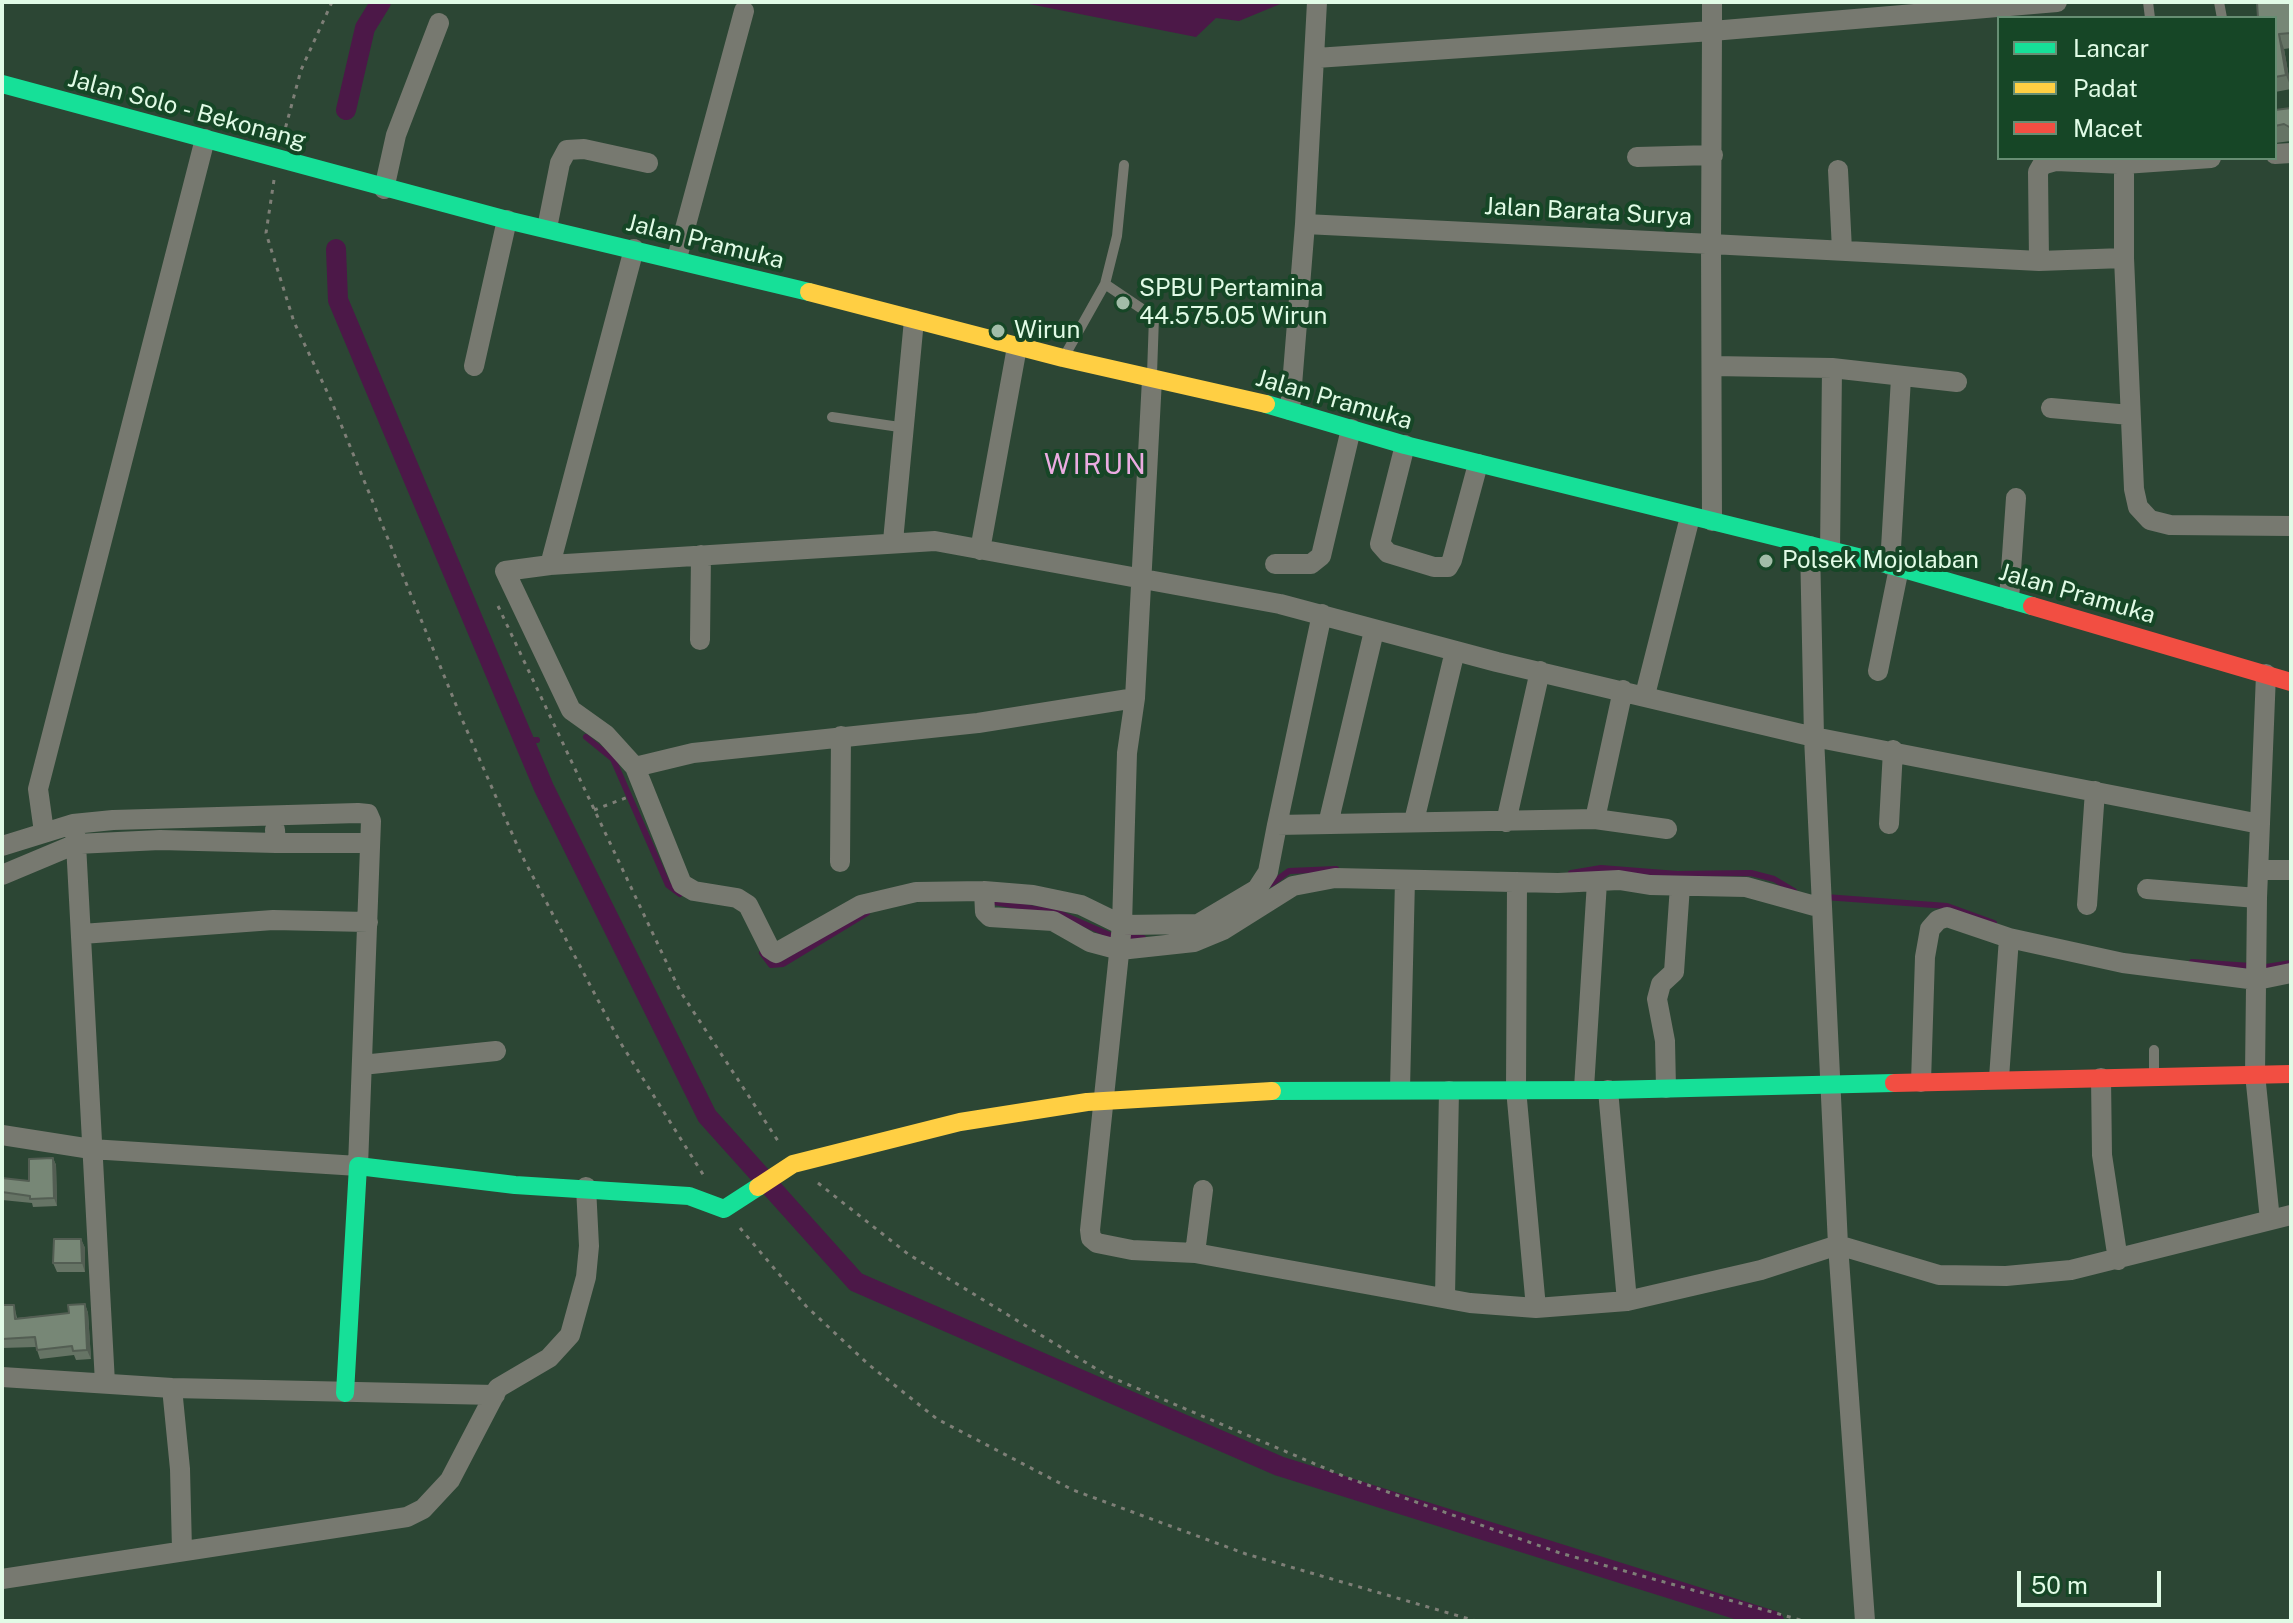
<!DOCTYPE html>
<style>
body{margin:0}
#map{position:relative;width:2293px;height:1623px;overflow:hidden;background:#2c4634;font-family:"Public Sans",sans-serif}
canvas{display:block}
.frame{position:absolute;inset:0;border:4px solid #e1fbe6;pointer-events:none}
.legend{position:absolute;left:1997px;top:16px;width:280px;height:144px;box-sizing:border-box;background:#164626;border:2px solid #678e73;margin:0;padding:10px 14px;list-style:none;font-size:24px;color:#e1fbe6}
.legend li{display:flex;align-items:center;gap:16px;height:40px}
.legend b{width:40px;border:2px solid #678e73}
.scale{position:absolute;left:2017px;top:1571px;width:144px;height:36px;box-sizing:border-box;border:4px solid #e1fbe6;border-top:0;padding-left:10px;font-size:24px;line-height:28px;white-space:nowrap;color:#e1fbe6;-webkit-text-stroke:6px #164626;paint-order:stroke}
</style>
<div id="map">
<canvas width="2293" height="1623"></canvas>
<div class="frame"></div>
<ul class="legend">
<li><b style="height:10px;background:#16e098"></b>Lancar</li>
<li><b style="height:10px;background:#ffcf43"></b>Padat</li>
<li><b style="height:10px;background:#f24e42"></b>Macet</li>
</ul>
<div class="scale">50 m</div>
</div>
<script>
const g = document.querySelector('canvas').getContext('2d');
g.lineJoin = 'round';
function paint(path, color) { g.fillStyle = color; g.fill(path, 'evenodd'); }
const poly = rows => new Path2D(rows.map(r => 'M' + r).join(''));
function strokePath(path, color, width, dash) { g.strokeStyle = color; g.lineWidth = width; g.lineCap = dash ? 'butt' : 'round'; g.setLineDash(dash || []); g.stroke(path); }
function label(font, color, halo, rows, align = 'center') {
  g.font = font + ' "Public Sans",sans-serif'; g.lineWidth = 8; g.setLineDash([]); g.textBaseline = 'middle'; g.strokeStyle = halo; g.fillStyle = color; for (const [text, x, y, turn = 0] of rows) {
    g.save(); g.translate(x, y); g.rotate((+turn || 0) * Math.PI / 180); g.textAlign = isNaN(turn) ? turn : align; if (halo) g.strokeText(text, 0, 0); g.fillText(text, 0, 0); g.restore();
  }
}
paint(poly([
 [1019,2,1285,2,1239,21,1216,18,1196,37]
]), '#4c1848');
strokePath(poly([
 [586,737,613,759,668,885,680,894],
 [524,741,537,740],
 [1571,873,1601,868,1677,874,1751,873,1774,879,1794,891],
 [1271,884,1289,871,1336,869],
 [1825,897,1947,906,1994,923],
 [988,901,1059,913,1112,936,1143,938],
 [762,953,771,965,783,964,867,913],
 [2192,962,2266,967,2291,963]
]), '#4c1848', 6);
strokePath(poly([
 [346,110,365,28,381,2],
 [336,249,338,300,544,788,707,1116,856,1282,1279,1466,1774,1621]
]), '#4c1848', 20);
strokePath(poly([
 [283,137,301,70,332,2],
 [274,180,266,233,294,322,331,400,461,717,521,854,620,1042,704,1176],
 [498,606,680,991,780,1144],
 [594,810,628,797],
 [818,1183,908,1254,1108,1376,1348,1478,1560,1553,1804,1621],
 [740,1228,806,1306,868,1364,937,1419,1073,1490,1246,1554,1476,1621]
]), '#7e7f77', 3, [4, 6]);
strokePath(poly([
 [2148,2,2150,18],
 [2219,2,2222,18],
 [1105,284,1117,236,1124,165],
 [1064,357,1105,284,1154,317,1152,374],
 [832,417,906,428],
 [2154,1050,2154,1075]
]), '#777970', 10);
strokePath(poly([
 [1712,2,1712,31,2057,2],
 [1316,58,1712,31,1711,244,1305,224,1317,2],
 [2275,154,2291,153],
 [1637,157,1713,155],
 [2211,158,2124,164,2124,258,2134,489,2138,507,2150,520,2170,525,2291,526],
 [1838,170,1842,250],
 [384,189,396,135,439,23],
 [547,228,560,163,567,150,584,149,648,163],
 [634,249,550,565,935,541,1280,604,1497,662,1814,737,2260,824],
 [677,258,744,11],
 [2039,261,2038,172,2042,165,2056,161,2124,164],
 [474,366,507,220],
 [1713,366,1832,368,1957,382],
 [1152,379,1135,698,1127,753,1122,925,1090,1230,1091,1238,1097,1243,1132,1250,1195,1253,1470,1303,1536,1308,1627,1301,1761,1270,1838,1245,1939,1275,2006,1276,2071,1270,2291,1215],
 [2051,408,2130,415],
 [1290,410,1305,224],
 [1405,445,1380,544,1388,553,1434,567,1448,567,1452,560,1478,464],
 [1712,521,1711,244,2039,261,2124,258],
 [893,541,914,320],
 [1810,546,1814,737,1838,1245,1865,1621],
 [980,550,1017,347],
 [1830,552,1832,368],
 [1275,564,1311,564,1321,556,1351,429],
 [550,565,505,571,571,710,606,735,635,767],
 [1890,565,1901,378],
 [2009,599,2016,498],
 [1322,614,1277,825,1595,819,1667,829],
 [700,640,701,555],
 [1878,671,1899,568],
 [2266,674,2257,898,2255,1074,2270,1220],
 [1645,695,1690,517],
 [1135,698,978,723,693,753,635,767,682,884,694,891,737,898,748,905,770,949,776,953,861,905,916,892,984,891,1033,895,1081,905,1122,925,1198,924,1257,889,1268,872,1277,825],
 [1595,819,1623,690],
 [1414,821,1455,651],
 [1506,822,1540,671],
 [1328,824,1374,631],
 [1889,824,1893,750],
 [275,830,276,843,370,843],
 [44,832,38,789,205,139],
 [75,833,76,844,160,840,276,843],
 [2,846,73,824,113,820,358,813,368,814,371,821,358,1166,91,1149,2,1135],
 [840,862,841,736],
 [2258,870,2291,870],
 [2,875,76,844,105,1383],
 [1517,882,1516,1089,1536,1308],
 [2147,889,2257,898],
 [984,891,985,912,990,917,1053,921,1090,942,1120,950,1194,942,1223,930,1293,886,1335,878,1558,883,1619,880,1650,885,1746,887,1822,908],
 [2087,905,2095,791],
 [82,934,273,920,368,922],
 [362,1065,496,1051],
 [1999,1078,2009,938],
 [2101,1078,2102,1155,2118,1260],
 [1921,1082,1925,957,1930,929,1938,920,1947,917,2009,938,2123,963,2257,980,2291,973],
 [1584,1088,1597,882],
 [1666,1088,1665,1041,1657,999,1661,984,1674,972,1680,886],
 [1400,1089,1405,880],
 [1608,1090,1627,1301],
 [1195,1253,1203,1190],
 [1445,1296,1449,1091],
 [2,1377,172,1388,495,1395],
 [172,1388,180,1469,182,1550],
 [2,1579,407,1517,423,1509,450,1480,498,1388,549,1358,570,1335,586,1277,589,1246,586,1187]
]), '#777970', 20);
strokePath(poly([
 [2,84,507,220,809,292],
 [1266,404,1405,445,1890,565,2032,606],
 [1272,1091,1608,1090,1894,1083],
 [345,1393,358,1166,515,1185,689,1196,724,1209,758,1187]
]), '#16e098', 18);
strokePath(poly([
 [809,292,1063,358,1266,404],
 [758,1187,793,1164,960,1122,1087,1102,1272,1091]
]), '#ffcf43', 18);
strokePath(poly([
 [2032,606,2291,682],
 [1894,1083,2291,1074]
]), '#f24e42', 18);
paint(poly([
 [2291,2,2291,48,2284,49,2291,89,2275,92,2275,18],
 [2291,108,2291,141,2275,143,2275,110],
 [53,1158,56,1165,57,1206,33,1207,32,1203,2,1200,2,1178,29,1181],
 [81,1239,85,1248,85,1272,57,1272,53,1263],
 [85,1304,88,1313,91,1359,76,1360,74,1355,40,1359,36,1347,2,1348,2,1305,14,1305,17,1318,69,1313]
]), '#667465');
paint(poly([
 [2279,34,2284,49,2291,88,2286,75],
 [53,1158,56,1165,57,1206,54,1198],
 [81,1239,85,1248,85,1272,82,1263],
 [85,1304,88,1313,91,1359,87,1350]
]), '#535e53');
const building = poly([
 [2257,2,2291,2,2291,33,2279,34,2286,75,2275,77,2275,18,2258,18,2257,2],
 [2291,108,2291,128,2284,124,2275,126,2275,110,2291,108],
 [53,1158,54,1198,30,1199,30,1196,2,1192,2,1178,29,1181,29,1159,53,1158],
 [54,1239,81,1239,82,1263,53,1263,54,1239],
 [85,1304,87,1350,73,1351,72,1346,37,1350,35,1337,2,1339,2,1305,14,1305,15,1319,69,1313,68,1305,85,1304]
]);
paint(building, '#778776');
strokePath(building, '#535e53', 2);
for (const [x, y, r, color] of [
 [1123,303,8,"#a2bca8"],
 [998,331,8,"#a2bca8"],
 [1766,561,8,"#a2bca8"]
]) { const dot = new Path2D(); dot.arc(x, y, r, 0, 2 * Math.PI); g.fillStyle = color; g.fill(dot); strokePath(dot, '#164626', 3); }
label('24px', '#e1fbe6', '#164626', [
 ["Jalan Solo - Bekonang",187,110,15],
 ["Jalan Barata Surya",1588,212,3],
 ["Jalan Pramuka",705,242,14],
 ["Jalan Pramuka",1334,400,16],
 ["Jalan Pramuka",2077,594,16]
]);
label('24px', '#e1fbe6', '#164626', [
 ["SPBU Pertamina",1139,289],
 ["44.575.05 Wirun",1139,317],
 ["Wirun",1014,331],
 ["Polsek Mojolaban",1782,561]
], 'left');
g.letterSpacing = '2px';
label('28px', '#eaace1', '#164626', [
 ["WIRUN",1096,465]
]);
g.letterSpacing = '0px';
</script>
